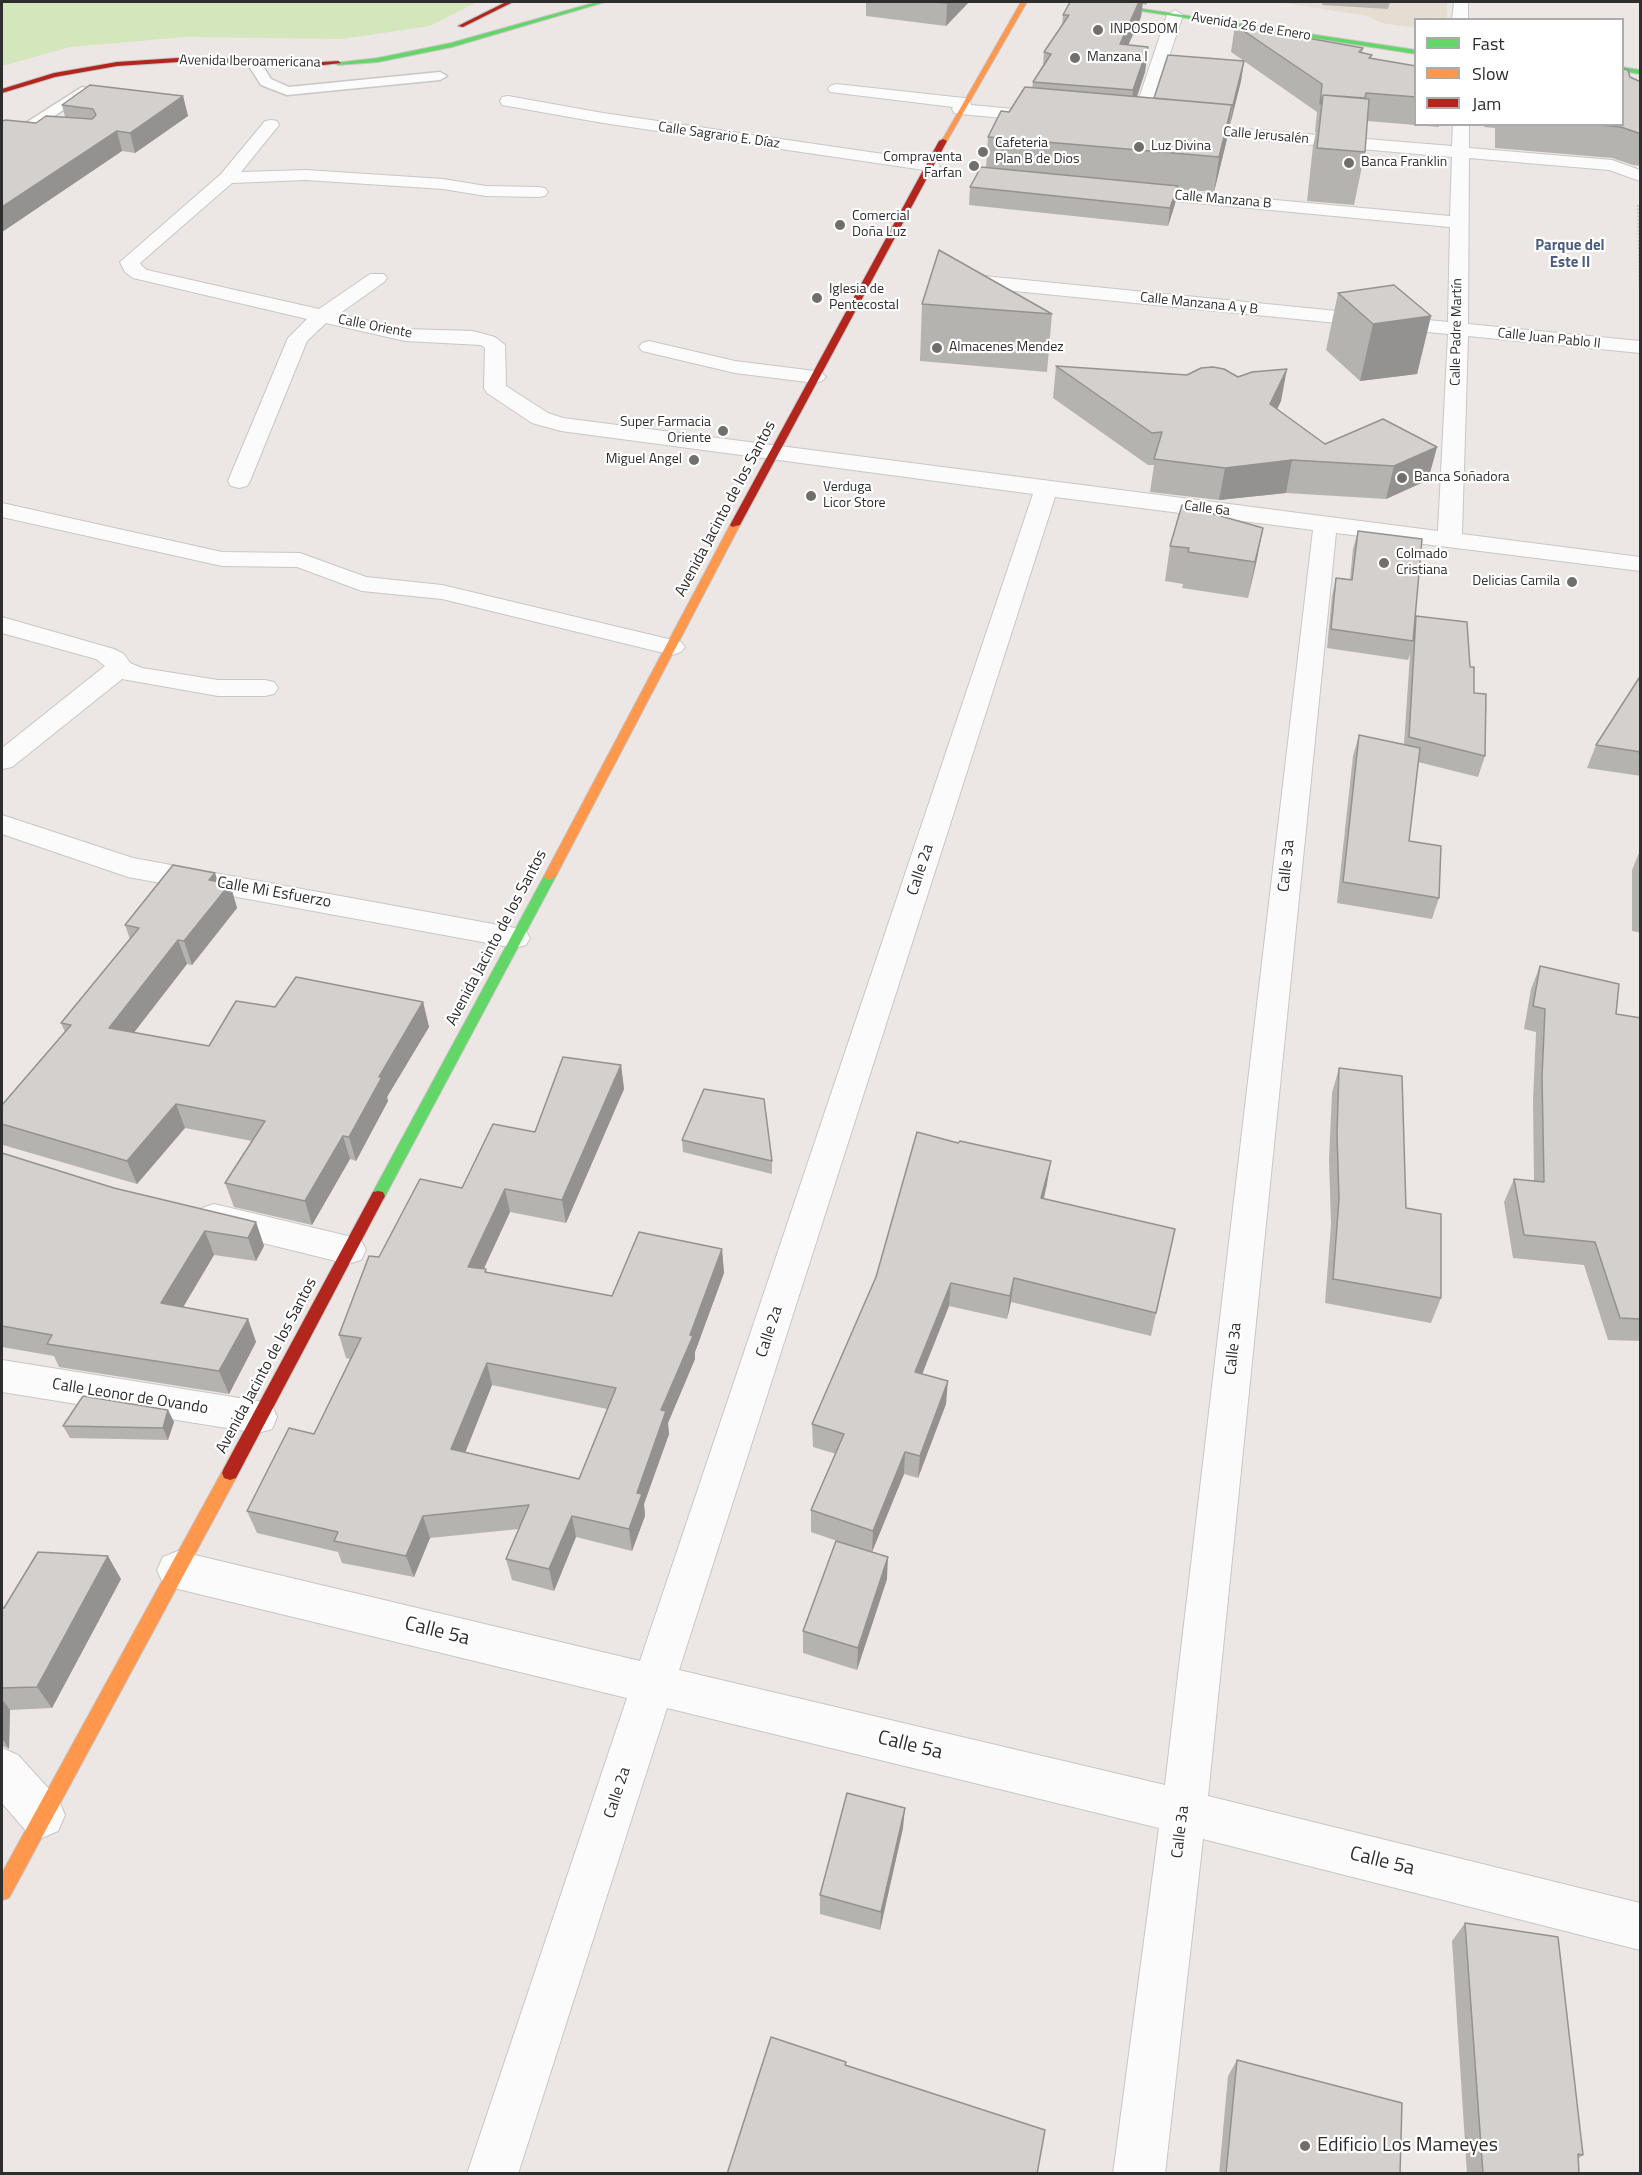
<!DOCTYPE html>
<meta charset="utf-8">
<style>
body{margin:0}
#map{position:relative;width:1642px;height:2175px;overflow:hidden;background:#ece7e4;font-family:"Titillium Web",sans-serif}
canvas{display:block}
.frame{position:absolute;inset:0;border:3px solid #2e2e2e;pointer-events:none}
.legend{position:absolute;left:1414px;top:18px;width:210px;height:108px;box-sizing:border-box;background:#fff;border:2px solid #ababab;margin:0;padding:8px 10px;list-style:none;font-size:18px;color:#2e2e2e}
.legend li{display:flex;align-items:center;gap:12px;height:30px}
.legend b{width:30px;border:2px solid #ababab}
</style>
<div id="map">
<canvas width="1642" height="2175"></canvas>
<div class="frame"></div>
<ul class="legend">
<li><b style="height:8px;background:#63d668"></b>Fast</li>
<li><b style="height:8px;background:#ff974d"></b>Slow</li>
<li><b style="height:8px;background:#b3261e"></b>Jam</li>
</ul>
</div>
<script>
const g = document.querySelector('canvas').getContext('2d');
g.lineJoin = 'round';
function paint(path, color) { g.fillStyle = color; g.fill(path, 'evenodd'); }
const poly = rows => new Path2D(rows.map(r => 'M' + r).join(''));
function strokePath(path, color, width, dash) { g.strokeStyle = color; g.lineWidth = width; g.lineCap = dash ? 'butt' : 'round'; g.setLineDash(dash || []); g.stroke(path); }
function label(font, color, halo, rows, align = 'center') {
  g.font = font + ' "Titillium Web",sans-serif'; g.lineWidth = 4.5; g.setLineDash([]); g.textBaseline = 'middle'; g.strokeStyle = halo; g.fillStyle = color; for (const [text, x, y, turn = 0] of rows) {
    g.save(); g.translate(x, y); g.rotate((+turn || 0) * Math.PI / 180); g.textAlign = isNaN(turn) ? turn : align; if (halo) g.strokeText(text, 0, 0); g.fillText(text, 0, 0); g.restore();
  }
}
paint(poly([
 [1277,2,1447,2,1447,19,1416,20,1415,28,1381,23,1368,16]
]), '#e6ddd2');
paint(poly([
 [2,2,477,2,430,26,342,39,186,37,70,47,2,66]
]), '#d4e6bc');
const lane = poly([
 [254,59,259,60,271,79,289,87,440,72,447,76,440,80,287,95,261,85,247,63,254,59],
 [82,87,87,88,89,91,87,94,26,135,2,140,2,132,16,129,82,87]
]);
const street = poly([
 [1454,2,1468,2,1468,20,1452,20,1454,2],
 [1175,10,1183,15,1146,125,1144,129,1138,130,1132,129,1130,125,1167,15,1175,10],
 [836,84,964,98,970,99,971,105,1045,112,1053,117,1045,122,960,114,954,113,952,109,953,107,830,92,828,89,830,86,836,84],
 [508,96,603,113,931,161,937,162,940,166,937,170,931,171,603,123,502,105,500,101,502,97,508,96],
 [271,120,277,121,279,125,241,172,306,170,443,179,486,186,539,187,545,188,548,192,545,196,539,197,486,196,443,189,306,180,232,183,140,263,141,265,147,270,319,309,370,274,384,274,387,278,384,282,339,314,405,329,473,331,495,337,505,345,506,386,548,413,563,418,1438,531,1448,334,954,285,947,283,944,279,947,275,954,273,1448,322,1450,227,1133,197,1127,196,1124,192,1127,188,1133,187,1450,216,1452,157,1177,133,1175,129,1177,125,1183,124,1452,146,1453,124,1469,124,1469,148,1612,160,1640,170,1640,181,1609,170,1469,158,1468,324,1640,341,1640,353,1468,336,1462,534,1640,557,1640,571,1336,533,1208,1796,1640,1903,1640,1950,1203,1839,1165,2174,1113,2174,1159,1828,667,1708,518,2174,467,2174,627,1698,178,1589,163,1583,157,1570,163,1557,178,1551,640,1661,1033,494,561,431,532,423,487,393,484,388,485,348,481,345,405,341,326,323,307,341,250,481,247,486,239,488,231,486,228,481,288,338,307,319,133,278,125,272,120,262,221,174,265,121,271,120],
 [1055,497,1313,530,1165,1785,679,1670,1055,497],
 [649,341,735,361,815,371,822,373,826,377,822,381,815,383,735,373,642,351,639,347,642,343,649,341],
 [2,503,222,552,300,553,366,577,442,585,681,642,685,647,681,652,672,655,442,599,362,591,297,567,222,566,2,517,2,503],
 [2,617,114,649,124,654,130,663,142,668,218,680,265,680,274,682,278,688,274,694,265,696,218,696,122,679,12,767,2,769,2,748,105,666,96,659,2,633,2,617],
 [2,815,133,858,515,928,526,931,530,938,526,945,515,948,128,877,2,834,2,815],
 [214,1204,348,1236,361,1240,366,1250,361,1260,348,1264,202,1228,196,1218,202,1208,214,1204],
 [2,1360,258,1401,272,1405,277,1417,272,1429,258,1433,2,1392,2,1360],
 [2,1748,18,1755,58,1799,65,1815,58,1831,42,1838,26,1831,2,1803,2,1748]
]);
const fast = poly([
 [597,2,605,2,452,47,378,62,338,65,335,63,378,58,451,43,597,2],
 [1084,2,1096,2,1416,50,1416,54,1084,2],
 [1622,67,1640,70,1640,74,1622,71,1622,67],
 [550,872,556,876,383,1200,373,1200,371,1196,373,1192,544,876,550,872]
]);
const slow = poly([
 [1021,2,1027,2,947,141,941,142,1021,2],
 [735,522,740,525,556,876,550,880,546,879,544,876,730,525,735,522],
 [230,1466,236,1468,238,1473,236,1478,9,1898,2,1900,2,1873,224,1468,230,1466]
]);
const jam = poly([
 [506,2,513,2,463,27,458,26,506,2],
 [193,57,307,63,338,61,341,63,307,67,193,61,117,66,55,77,2,93,2,89,54,73,117,62,193,57],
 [943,139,947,141,740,525,732,527,730,525,939,141,943,139],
 [378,1191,383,1192,385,1196,236,1478,230,1480,224,1478,222,1473,224,1468,373,1192,378,1191]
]);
strokePath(lane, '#c8c6c6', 3);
strokePath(street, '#c8c6c6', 2);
strokePath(fast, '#c8c6c6', 2);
strokePath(slow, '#c8c6c6', 2);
strokePath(jam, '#c8c6c6', 2);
strokePath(poly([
 [1638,205,1640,297]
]), '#c8c7c7', 2, [2, 1.5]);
paint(lane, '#fcfbfb');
paint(street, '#fcfbfb');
paint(fast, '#63d668');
paint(slow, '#ff974d');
paint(jam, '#b3261e');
paint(poly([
 [866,2,969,2,946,26,866,16],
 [1070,2,1148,2,1146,5,1142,4,1141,17,1128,45,1148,47,1145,72,1137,97,1153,98,1244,61,1231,52,1235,25,1363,48,1362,53,1371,58,1416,66,1416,124,1439,124,1439,127,1367,121,1365,152,1354,205,1307,201,1313,146,1316,132,1315,132,1317,112,1244,61,1241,81,1230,125,1229,125,1227,139,1214,192,1177,189,1175,204,1168,226,969,205,970,187,986,168,988,137,1009,112,1032,88,1033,82,1043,65,1044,52,1062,26,1063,15],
 [1323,2,1390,2,1388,9,1322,5],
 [1630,77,1641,82,1641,166,1633,165,1612,158,1495,148,1495,128,1484,127,1485,124,1623,124],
 [183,96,188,116,135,153,122,151,2,232,2,121,36,123,65,117,62,105],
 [1338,293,1431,316,1417,374,1360,381,1326,350],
 [922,304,1052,314,1047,372,920,361],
 [1056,366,1187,375,1281,401,1277,409,1325,444,1437,447,1428,480,1386,499,1286,493,1219,500,1150,492,1154,465,1148,465,1053,398],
 [1263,528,1248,598,1182,588,1183,584,1165,581,1170,546],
 [1358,531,1415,622,1416,616,1470,667,1485,756,1478,777,1418,762,1409,841,1439,898,1432,919,1337,903,1353,756,1359,735,1404,744,1410,654,1408,660,1327,648,1332,596,1336,578,1350,579,1353,549],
 [1641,675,1641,776,1587,768,1596,745],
 [1641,848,1641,933,1632,931,1632,870],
 [218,882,230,884,237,908,192,965,187,964,134,1032,209,1046,275,1007,423,1002,429,1027,387,1097,388,1101,356,1161,350,1159,312,1225,234,1207,225,1183,252,1141,185,1128,137,1184,3,1145,2,1146,2,1105,65,1032,61,1023,130,939,125,925],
 [1540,966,1616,1014,1641,1018,1641,1341,1608,1340,1584,1265,1513,1258,1504,1202,1514,1179,1534,1181,1533,1100,1536,1032,1524,1029,1531,989],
 [621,1065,624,1089,566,1223,510,1212,484,1268,487,1272,612,1296,722,1249,724,1273,695,1352,695,1359,668,1423,669,1434,644,1504,645,1516,632,1551,576,1537,554,1591,512,1580,506,1559,519,1529,430,1538,414,1577,342,1563,338,1552,257,1533,247,1511,314,1434,350,1359,346,1358,339,1335,379,1257,462,1188],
 [492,1385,607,1409,579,1479,465,1452],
 [1339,1068,1406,1208,1441,1298,1431,1323,1325,1303,1331,1224,1329,1159,1332,1093],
 [682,1140,772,1161,772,1174,683,1152],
 [2,1153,114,1188,256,1222,264,1246,256,1261,214,1255,183,1307,248,1319,256,1342,229,1394,59,1367,54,1356,2,1347],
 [1047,1184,1044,1199,1175,1229,1151,1336,1011,1302,1007,1319,949,1306,922,1374,946,1404,918,1478,904,1474,872,1552,887,1579,857,1670,803,1653,803,1631,846,1544,811,1532,811,1510,836,1454,813,1447,812,1424,876,1277],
 [168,1410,174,1422,168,1440,70,1438,63,1426],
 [121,1579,52,1708,10,1710,9,1749,3,1746,2,1747,2,1607,4,1608],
 [903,1828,880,1930,820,1914,820,1895],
 [1465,1923,1583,2155,1578,2159,1579,2174,1467,2174,1452,1941],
 [1237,2060,1400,2174,1219,2174,1228,2076]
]), '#b5b3b0');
paint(poly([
 [949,2,969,2,946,26,947,3],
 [1139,2,1143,2,1141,17,1117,70,1120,44],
 [1148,47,1145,72,1130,117,1133,90],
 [1244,61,1241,81,1230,125,1233,105],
 [183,96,188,116,135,153,130,133],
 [1232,105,1227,139,1214,192,1219,157],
 [117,131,122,151,2,232,2,207],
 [1178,186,1175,204,1168,226,1170,208],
 [1431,316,1417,374,1360,381,1373,324],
 [1287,369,1281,401,1264,436,1270,404],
 [1437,447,1428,480,1386,499,1394,466],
 [1292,460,1286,493,1219,500,1225,468],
 [1263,528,1256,564,1248,598,1255,562],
 [215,873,222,894,230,884,237,908,192,965,184,941,209,880],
 [178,940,187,964,119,1052,109,1028],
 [423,1002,429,1027,387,1097,388,1101,356,1161,349,1137,379,1077],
 [621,1065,624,1089,566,1223,562,1200],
 [176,1104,185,1128,137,1184,127,1161],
 [343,1136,350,1159,312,1225,305,1201],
 [1051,1161,1047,1184,1038,1221,1041,1198],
 [505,1189,510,1212,474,1290,468,1267],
 [256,1222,264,1246,256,1261,248,1238],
 [205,1231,214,1255,172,1326,161,1303],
 [722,1249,724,1273,695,1352,695,1359,668,1423,669,1434,644,1504,645,1516,632,1551,629,1529,637,1493,661,1410],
 [1014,1278,1011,1302,1007,1319,1010,1296],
 [951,1283,949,1306,914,1395,915,1372],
 [248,1319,256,1342,229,1394,219,1371],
 [487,1363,492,1385,458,1471,451,1449],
 [948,1381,946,1404,918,1478,920,1456],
 [168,1410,174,1422,168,1440,163,1428],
 [905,1452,904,1474,872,1552,873,1531],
 [423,1516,430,1538,414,1577,406,1556],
 [572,1516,576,1537,554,1591,549,1569],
 [108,1556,121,1579,52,1708,37,1687],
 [888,1557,887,1579,857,1670,858,1648],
 [2,1699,10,1710,9,1749,2,1738],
 [905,1808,903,1828,880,1930,881,1912]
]), '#949290');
const building = poly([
 [934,2,949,2,947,3,934,2],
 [1070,2,1139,2,1120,44,1148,47,1133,90,1033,82,1051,54,1044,52,1069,15,1063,15,1070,2],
 [1235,25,1363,48,1359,52,1372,55,1369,58,1416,66,1416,97,1366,93,1365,98,1323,95,1321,104,1320,104,1322,84,1235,25],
 [1168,55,1244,61,1233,105,1154,98,1168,55],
 [1623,69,1628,70,1630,77,1641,82,1641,134,1621,127,1586,124,1623,124,1623,69],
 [90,85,183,96,130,133,117,131,2,207,2,121,6,120,36,123,46,116,92,119,96,115,93,109,62,105,90,85],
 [1025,87,1232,105,1219,157,988,137,1001,111,1009,112,1025,87],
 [1323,95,1369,99,1365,152,1317,148,1323,95],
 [981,167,1178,186,1170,208,970,187,981,167],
 [939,250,1052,314,922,304,939,250],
 [1394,285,1431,316,1373,324,1338,293,1394,285],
 [1056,366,1187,375,1201,368,1213,367,1224,369,1238,377,1252,372,1287,369,1270,404,1325,444,1383,419,1437,447,1394,466,1292,460,1225,468,1154,459,1162,432,1152,433,1056,366],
 [1182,505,1263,528,1255,562,1188,552,1189,548,1170,546,1182,505],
 [1358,531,1422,539,1413,641,1331,629,1336,578,1352,580,1358,531],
 [1416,616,1467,622,1470,667,1474,667,1474,693,1486,694,1485,756,1409,737,1416,616],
 [1641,675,1641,752,1596,745,1641,675],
 [1359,735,1420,748,1409,841,1441,846,1439,898,1343,882,1359,735],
 [173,865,215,873,209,880,230,884,184,941,178,940,109,1028,209,1046,236,1001,275,1007,296,977,423,1002,379,1077,382,1077,349,1137,343,1136,305,1201,225,1183,265,1121,176,1104,127,1161,2,1124,2,1105,71,1025,61,1023,139,928,125,925,173,865],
 [1540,966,1619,984,1616,1014,1641,1018,1641,1319,1620,1318,1595,1242,1524,1235,1514,1179,1544,1182,1542,1077,1545,1009,1533,1006,1540,966],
 [563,1057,621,1065,562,1200,505,1189,468,1267,486,1269,485,1272,612,1296,639,1232,722,1249,690,1335,693,1336,661,1410,666,1411,637,1493,642,1494,629,1529,572,1516,549,1569,506,1559,529,1505,423,1516,406,1556,334,1541,338,1532,247,1511,289,1428,314,1434,361,1338,339,1335,369,1256,379,1257,420,1179,462,1188,493,1124,535,1132,563,1057],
 [487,1363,616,1388,579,1479,451,1449,487,1363],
 [1339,1068,1402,1076,1406,1208,1441,1214,1441,1298,1333,1279,1339,1199,1337,1134,1339,1068],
 [704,1089,764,1099,772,1161,682,1140,704,1089],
 [917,1132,958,1143,960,1141,1051,1161,1041,1198,1175,1229,1156,1313,1014,1278,1010,1296,951,1283,915,1372,948,1381,920,1456,905,1452,873,1531,811,1510,844,1434,812,1424,876,1277,917,1132],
 [2,1153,114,1188,256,1222,248,1238,205,1231,161,1303,248,1319,219,1371,47,1344,52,1335,2,1326,2,1153],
 [83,1396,168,1410,163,1428,63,1426,83,1396],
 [836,1541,888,1557,858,1648,803,1631,836,1541],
 [38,1552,108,1556,37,1687,2,1688,2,1607,4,1608,38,1552],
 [847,1793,905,1808,881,1912,820,1895,847,1793],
 [1465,1923,1558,1937,1583,2155,1578,2154,1579,2174,1483,2174,1465,1923],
 [771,2037,846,2062,845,2065,1045,2130,1037,2174,727,2174,771,2037],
 [1237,2060,1402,2103,1400,2174,1226,2174,1237,2060]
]);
paint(building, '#d3d0cd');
strokePath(building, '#949290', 1.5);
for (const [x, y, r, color] of [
 [1098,30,6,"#706f6e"],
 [1075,58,6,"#706f6e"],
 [1139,147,6,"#706f6e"],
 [983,152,6,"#706f6e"],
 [1349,163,6,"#706f6e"],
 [974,166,6,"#706f6e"],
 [840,225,6,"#706f6e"],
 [817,298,6,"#706f6e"],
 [937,348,6,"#706f6e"],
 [723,431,6,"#706f6e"],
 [694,460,6,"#706f6e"],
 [1402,478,6,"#706f6e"],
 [811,496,6,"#706f6e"],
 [1384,563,6,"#706f6e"],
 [1572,582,6,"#706f6e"],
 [1305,2146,6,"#706f6e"]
]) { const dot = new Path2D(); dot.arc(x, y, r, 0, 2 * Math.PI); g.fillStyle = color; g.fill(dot); strokePath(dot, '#fff', 2); }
label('14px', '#2e2e2e', '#fff', [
 ["Avenida 26 de Enero",1251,27,9],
 ["Avenida Iberoamericana",250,62,1],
 ["Calle Sagrario E. Díaz",719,136,8],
 ["Calle Jerusalén",1266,136,5],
 ["Calle Manzana B",1223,200,5],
 ["Calle Manzana A y B",1199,304,6],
 ["Calle Oriente",375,327,11],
 ["Calle Padre Martín",1457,332,-89],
 ["Calle Juan Pablo II",1549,339,6],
 ["Calle 6a",1207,509,7]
]);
label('14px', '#2e2e2e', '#fff', [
 ["INPOSDOM",1110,30],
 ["Manzana I",1087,58],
 ["Cafeteria",995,144],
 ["Plan B de Dios",995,160],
 ["Luz Divina",1151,147],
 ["Compraventa",962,158,"right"],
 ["Farfan",962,174,"right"],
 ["Banca Franklin",1361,163],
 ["Comercial",852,217],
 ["Doña Luz",852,233],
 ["Iglesia de",829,290],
 ["Pentecostal",829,306],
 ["Almacenes Mendez",949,348],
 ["Super Farmacia",711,423,"right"],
 ["Oriente",711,439,"right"],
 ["Miguel Angel",682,460,"right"],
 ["Banca Soñadora",1414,478],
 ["Verduga",823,488],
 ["Licor Store",823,504],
 ["Colmado",1396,555],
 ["Cristiana",1396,571],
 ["Delicias Camila",1560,582,"right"]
], 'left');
label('bold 15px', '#4c5d81', '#fff', [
 ["Parque del",1570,246],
 ["Este II",1570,263]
]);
label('16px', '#2e2e2e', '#fff', [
 ["Avenida Jacinto de los Santos",726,509,-62],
 ["Calle 3a",1287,866,-84],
 ["Calle 2a",921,870,-72],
 ["Calle Mi Esfuerzo",274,893,10],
 ["Avenida Jacinto de los Santos",497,938,-62],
 ["Calle 2a",770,1332,-72],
 ["Calle 3a",1234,1349,-84],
 ["Avenida Jacinto de los Santos",267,1366,-62],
 ["Calle Leonor de Ovando",130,1397,9],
 ["Calle 2a",618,1793,-72],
 ["Calle 3a",1181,1832,-83]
]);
label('20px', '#2e2e2e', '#fff', [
 ["Calle 5a",437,1632,14],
 ["Calle 5a",910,1746,14],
 ["Calle 5a",1382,1862,14]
]);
label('20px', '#2e2e2e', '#fff', [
 ["Edificio Los Mameyes",1317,2146]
], 'left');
</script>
